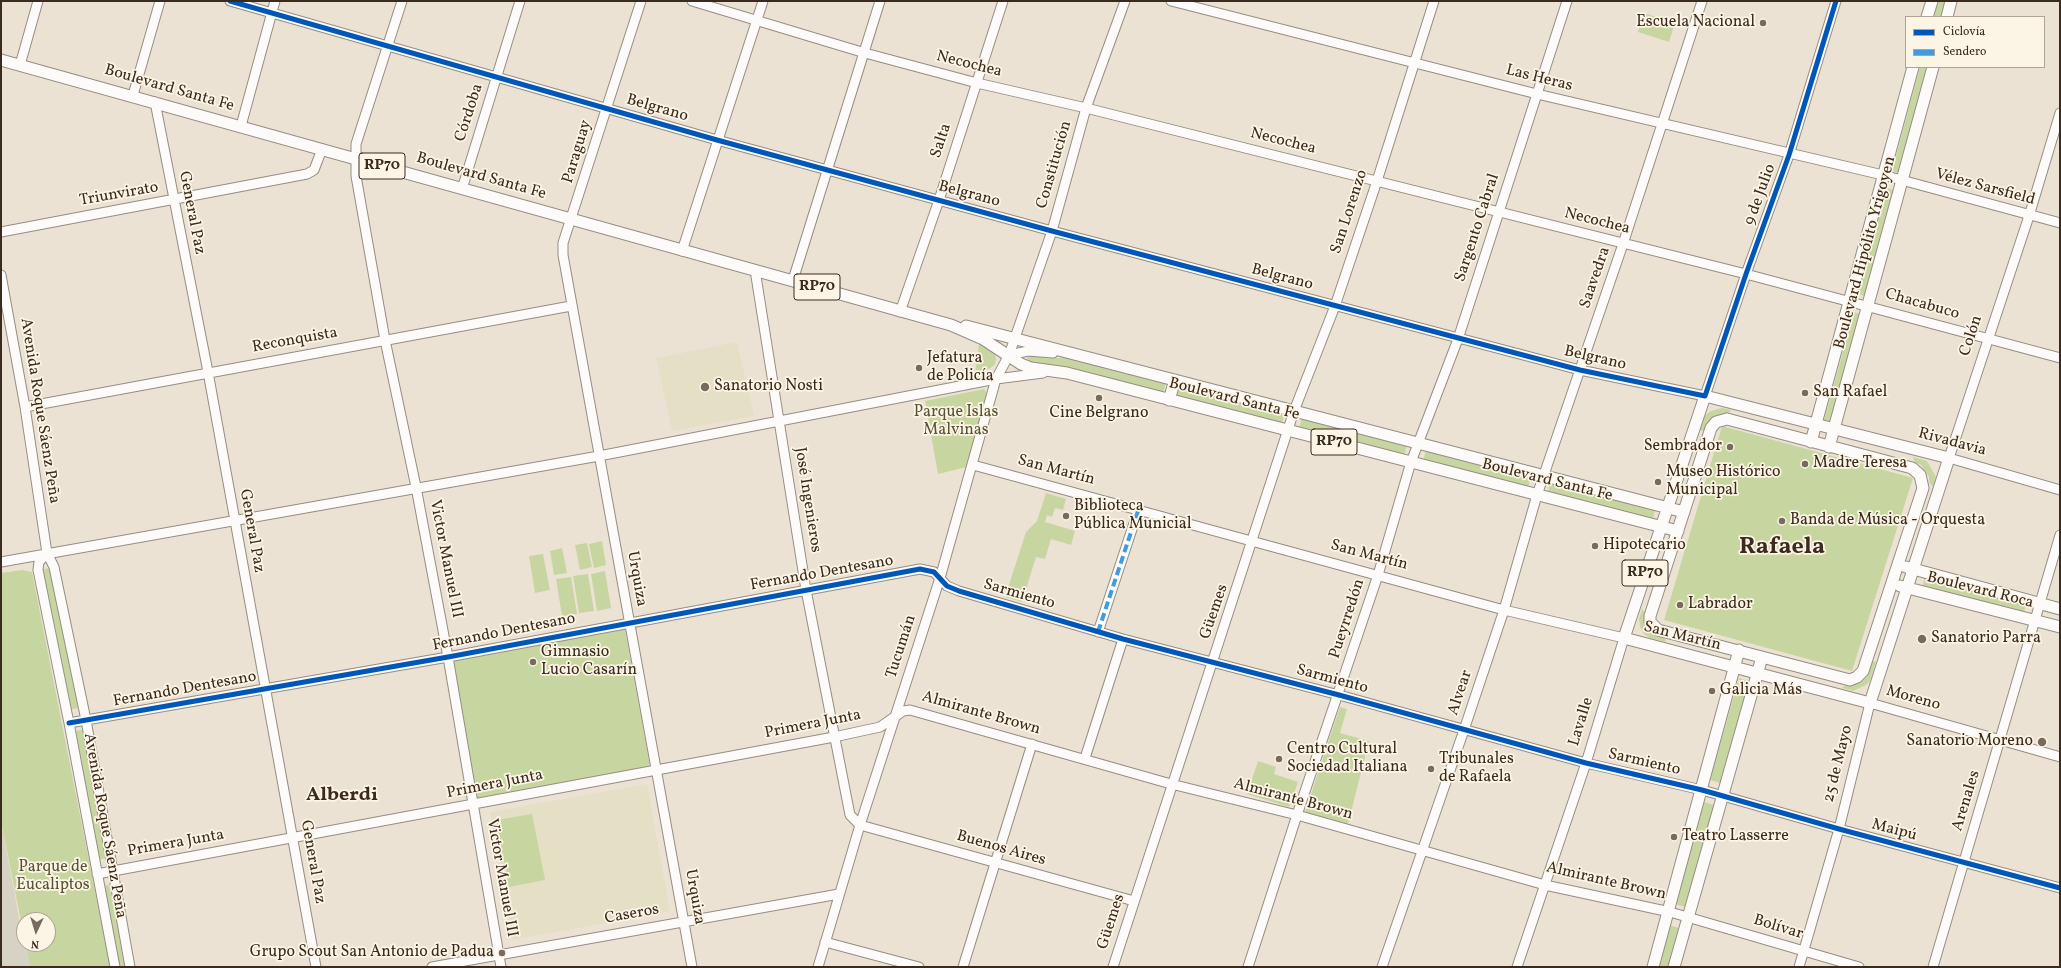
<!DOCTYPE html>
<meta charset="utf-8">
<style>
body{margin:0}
#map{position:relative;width:2061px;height:968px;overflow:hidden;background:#ece2d4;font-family:Vollkorn,serif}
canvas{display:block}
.frame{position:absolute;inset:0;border:2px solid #3b2a1e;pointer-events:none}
.legend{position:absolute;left:1905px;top:16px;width:140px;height:52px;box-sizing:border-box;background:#fcf5e5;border:1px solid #afa495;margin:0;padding:5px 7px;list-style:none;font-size:12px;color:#3b2a1e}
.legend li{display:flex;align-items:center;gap:8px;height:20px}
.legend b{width:20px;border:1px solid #afa495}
.north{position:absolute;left:16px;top:912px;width:40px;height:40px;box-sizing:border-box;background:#fcf5e5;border:1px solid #afa495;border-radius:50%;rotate:184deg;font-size:11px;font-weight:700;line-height:16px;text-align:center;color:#3b2a1e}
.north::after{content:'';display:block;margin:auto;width:14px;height:18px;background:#796a5e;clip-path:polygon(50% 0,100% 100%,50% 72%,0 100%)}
</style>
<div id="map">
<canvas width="2061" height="968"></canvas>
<div class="frame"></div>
<ul class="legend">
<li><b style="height:5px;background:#0057b8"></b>Ciclovía</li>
<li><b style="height:5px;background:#3f9ce0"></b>Sendero</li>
</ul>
<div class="north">N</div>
</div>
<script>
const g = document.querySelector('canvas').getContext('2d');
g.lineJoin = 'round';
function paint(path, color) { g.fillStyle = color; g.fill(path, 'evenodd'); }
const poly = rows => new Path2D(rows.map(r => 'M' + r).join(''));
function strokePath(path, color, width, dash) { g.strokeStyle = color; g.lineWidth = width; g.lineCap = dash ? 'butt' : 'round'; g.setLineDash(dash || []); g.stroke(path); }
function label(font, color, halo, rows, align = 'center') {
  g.font = font + ' Vollkorn,serif'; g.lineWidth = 3.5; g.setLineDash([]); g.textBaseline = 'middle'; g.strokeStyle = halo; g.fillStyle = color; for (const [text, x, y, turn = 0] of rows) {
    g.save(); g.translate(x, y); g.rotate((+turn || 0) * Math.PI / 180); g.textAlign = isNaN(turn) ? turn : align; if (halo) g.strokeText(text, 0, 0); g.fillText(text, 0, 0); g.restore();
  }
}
paint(poly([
 [737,342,754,416,672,431,656,358],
 [647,784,670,911,513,940,490,812]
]), '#e5dfc6');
paint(poly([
 [1,821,24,944,26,944,30,967,1,967]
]), '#d6d3c5');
paint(poly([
 [1938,1,1945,1,1941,17,1933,17],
 [1644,13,1675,23,1669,42,1638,32],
 [1920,67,1927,67,1899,173,1892,171],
 [1887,188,1893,190,1865,296,1858,294],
 [1854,312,1861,314,1830,421,1824,420],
 [979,343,995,353,996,359,995,364,991,368,975,375],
 [1030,354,1059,358,1066,357,1166,383,1163,393,1061,366,1030,363,1027,358],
 [1179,387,1284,415,1282,424,1177,397],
 [984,389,988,394,971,466,938,474,925,401],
 [1722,408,1732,410,1706,430,1699,431,1704,416,1711,411],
 [1302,418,1407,446,1404,455,1299,428],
 [1722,426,1913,478,1852,671,1664,620],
 [1426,451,1531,478,1528,487,1423,460],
 [1913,457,1927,461,1936,477,1933,487,1929,482,1929,477,1921,465,1915,463],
 [1550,483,1655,510,1653,519,1548,492],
 [1046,493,1066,499,1063,510,1055,508,1052,517,1047,515,1045,522,1075,531,1071,545,1051,539,1045,559,1036,557,1022,602,1005,597,1026,532,1037,521],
 [602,541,606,565,594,568,589,544],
 [587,543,592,567,580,570,575,545],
 [562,548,567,573,554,575,550,551],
 [543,554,550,590,535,593,529,556],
 [51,568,78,708,69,710,43,569],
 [22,570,32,572,110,967,30,967,26,944,48,944,48,920,24,920,24,936,1,821,1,573],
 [605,571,611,608,597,611,591,574],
 [588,574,594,611,579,613,573,576],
 [571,577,577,614,562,616,556,579],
 [1925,577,2026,603,2024,614,1922,587],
 [1642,609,1664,636,1666,642,1650,638,1644,634,1640,627,1639,619],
 [625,629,650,766,477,798,452,661],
 [1876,661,1870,681,1866,685,1853,691,1842,688,1869,663],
 [1739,678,1749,681,1720,783,1710,780],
 [1340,707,1347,709,1340,733,1369,741,1348,824,1305,812],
 [82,730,106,858,97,860,75,731],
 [1258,761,1276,767,1274,774,1298,782,1289,807,1247,794],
 [1704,802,1714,805,1686,907,1675,904],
 [532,814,545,880,509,887,496,820],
 [109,885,125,967,116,967,101,886],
 [1669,925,1679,928,1668,967,1657,967]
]), '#c7d6a0');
const minor = poly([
 [230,1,717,140,1052,231,1580,370,1705,396,1746,274,1789,155,1836,1],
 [402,1,356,144,356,176,385,340,416,487,448,657,501,967],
 [641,1,563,243,563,255,692,967],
 [692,1,865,53,977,83,1086,108,1746,274,2060,358],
 [1171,1,1537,94,1883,175,2060,223],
 [20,65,38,1],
 [133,95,160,1],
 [155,102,208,372,316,967],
 [2060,113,2029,216,1949,458,2060,490],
 [241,126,275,1],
 [462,189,520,1],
 [1,232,307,174,314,170,322,149],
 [682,251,763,1],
 [755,270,806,590,850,815,860,825,1134,901],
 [1,275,25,407,47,553,54,567,86,720,130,967],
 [793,280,880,1],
 [900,312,939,200,1003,1],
 [1009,355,1028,351,1053,353],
 [25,407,571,306],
 [973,465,1504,610,1624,638,1586,763,1517,967],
 [47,553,39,562,38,570,69,723,115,967],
 [1,562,599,456,996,379,1043,373],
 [1098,632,1138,511],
 [69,723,448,657,920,569,934,572,947,586,959,591,1123,639,1339,695,1586,763,1702,790,1839,829,2060,888],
 [1085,758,1123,639],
 [97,874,834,737,880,727,903,711,910,710,1171,784,1297,815,1545,885,1670,912,1859,967],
 [825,942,919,967],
 [432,967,839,894],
 [818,967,860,825,940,578,996,379,1009,355,1052,231,1086,108,1125,1],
 [963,967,1032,744],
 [1113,967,1294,411,1335,306,1377,181,1434,1],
 [1248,967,1297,815,1378,575,1411,462,1458,339,1567,1],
 [1382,967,1464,730,1504,610,1537,495,1623,244,1702,1],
 [1799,967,1839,829,1870,703,2060,757],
 [1933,967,2060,535]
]);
const major = poly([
 [1927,17,1932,1],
 [1947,17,1951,1],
 [1,60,951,325,983,339,1021,364,1031,368,1067,373,1678,531],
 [966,326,1684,512],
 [1705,396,1949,458,1870,703,1624,638,1705,396],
 [1169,400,1175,380],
 [1727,419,1912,468,1920,475,1923,488,1863,671,1857,677,1850,680,1658,630,1650,622,1650,616,1711,428,1716,422,1727,419],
 [1811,442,1913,67],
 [1829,447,1933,67],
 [1906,567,2060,609],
 [1900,586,2060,627],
 [1653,967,1739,650],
 [1674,967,1762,657]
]);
strokePath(minor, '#958d84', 11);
strokePath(major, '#958d84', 13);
strokePath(minor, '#fcfbf9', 9);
strokePath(major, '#fcfbf9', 11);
strokePath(poly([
 [1098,632,1138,511]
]), '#3f9ce0', 4, [8, 4]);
strokePath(poly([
 [230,1,717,140,1052,231,1580,370,1705,396,1746,274,1789,155,1836,1],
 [69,723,448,657,920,569,934,572,947,586,959,591,1123,639,1339,695,1586,763,1702,790,1839,829,2060,888]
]), '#0057b8', 5);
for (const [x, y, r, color] of [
 [1763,23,4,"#796a5e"],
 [919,368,4,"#796a5e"],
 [705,387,5,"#796a5e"],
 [1805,393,4,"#796a5e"],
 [1099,398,4,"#796a5e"],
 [1730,447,4,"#796a5e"],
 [1805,464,4,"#796a5e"],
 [1658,482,4,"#796a5e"],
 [1066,516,4,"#796a5e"],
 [1782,521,4,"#796a5e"],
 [1595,546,4,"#796a5e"],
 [1680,605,4,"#796a5e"],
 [1922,639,5,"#796a5e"],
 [533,662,4,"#796a5e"],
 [1712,691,4,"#796a5e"],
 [2042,742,5,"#796a5e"],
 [1279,759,4,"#796a5e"],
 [1431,769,4,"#796a5e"],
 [1674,837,4,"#796a5e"],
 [502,953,4,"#796a5e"]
]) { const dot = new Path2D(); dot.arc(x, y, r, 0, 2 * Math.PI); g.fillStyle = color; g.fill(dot); strokePath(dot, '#fcf5e5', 1.5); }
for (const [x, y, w] of [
 [382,166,46],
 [817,287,46],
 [1334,442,46],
 [1645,573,46]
]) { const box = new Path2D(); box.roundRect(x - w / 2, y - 13, w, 26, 3); g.fillStyle = '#fcf5e5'; g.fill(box); strokePath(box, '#3b2a1e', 1); }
label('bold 15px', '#3b2a1e', null, [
 ["RP70",382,166],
 ["RP70",817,287],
 ["RP70",1334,442],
 ["RP70",1645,573]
]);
label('16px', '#3b2a1e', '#fcf5e5', [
 ["Escuela Nacional",1755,23,"right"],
 ["Jefatura",927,359],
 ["de Policía",927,377],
 ["Sanatorio Nosti",714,387],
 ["San Rafael",1813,393],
 ["Cine Belgrano",1099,414,"center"],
 ["Sembrador",1722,447,"right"],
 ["Madre Teresa",1813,464],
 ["Museo Histórico",1666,473],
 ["Municipal",1666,491],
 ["Biblioteca",1074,507],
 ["Pública Municial",1074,525],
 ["Banda de Música - Orquesta",1790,521],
 ["Hipotecario",1603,546],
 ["Labrador",1688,605],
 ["Sanatorio Parra",1931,639],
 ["Gimnasio",541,653],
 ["Lucio Casarín",541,671],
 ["Galicia Más",1720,691],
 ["Sanatorio Moreno",2033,742,"right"],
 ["Centro Cultural",1287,750],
 ["Sociedad Italiana",1287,768],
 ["Tribunales",1439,760],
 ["de Rafaela",1439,778],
 ["Teatro Lasserre",1682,837],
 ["Grupo Scout San Antonio de Padua",494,953,"right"]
], 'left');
label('16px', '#3b2a1e', '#fcf5e5', [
 ["Necochea",969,65,14],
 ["Las Heras",1539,79,14],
 ["Boulevard Santa Fe",169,89,16],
 ["Belgrano",657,109,16],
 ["Córdoba",470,113,-72],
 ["Salta",942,141,-72],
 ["Necochea",1283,142,14],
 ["Paraguay",578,152,-73],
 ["Constitución",1055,165,-74],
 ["Boulevard Santa Fe",481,177,16],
 ["Vélez Sarsfield",1985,188,15],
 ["Triunvirato",119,195,-10],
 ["Belgrano",969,195,15],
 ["9 de Julio",1761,195,-70],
 ["San Lorenzo",1350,212,-72],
 ["General Paz",191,213,79],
 ["Necochea",1597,222,14],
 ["Sargento Cabral",1478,228,-72],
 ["Boulevard Hipólito Yrigoyen",1866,253,-75],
 ["Belgrano",1282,278,15],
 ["Saavedra",1596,278,-71],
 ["Chacabuco",1922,305,16],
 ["Colón",1972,336,-72],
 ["Reconquista",295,341,-10],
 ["Belgrano",1595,359,13],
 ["Boulevard Santa Fe",1234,400,14],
 ["Avenida Roque Sáenz Peña",39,411,81],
 ["Rivadavia",1952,443,15],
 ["San Martín",1056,471,15],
 ["Boulevard Santa Fe",1547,481,14],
 ["José Ingenieros",807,500,81],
 ["General Paz",251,531,80],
 ["San Martín",1369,556,15],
 ["Victor Manuel III",445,559,79],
 ["Fernando Dentesano",822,574,-10],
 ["Urquiza",636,579,80],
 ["Boulevard Roca",1980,591,14],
 ["Sarmiento",1019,595,16],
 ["Güemes",1215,612,-71],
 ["Pueyrredón",1348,619,-72],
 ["Fernando Dentesano",504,633,-11],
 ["San Martín",1682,637,14],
 ["Tucumán",902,647,-72],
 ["Sarmiento",1332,680,15],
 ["Fernando Dentesano",185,690,-10],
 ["Alvear",1461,693,-72],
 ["Moreno",1913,699,16],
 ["Almirante Brown",981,714,16],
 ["Lavalle",1582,722,-73],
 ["Primera Junta",813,725,-11],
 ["Sarmiento",1644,763,13],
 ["25 de Mayo",1839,764,-76],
 ["Primera Junta",495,785,-11],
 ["Almirante Brown",1293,800,15],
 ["Arenales",1967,801,-73],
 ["Avenida Roque Sáenz Peña",104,826,80],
 ["Maipú",1894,831,15],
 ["Primera Junta",176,844,-10],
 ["Buenos Aires",1001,849,16],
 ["General Paz",312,862,80],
 ["Victor Manuel III",501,878,80],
 ["Almirante Brown",1606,882,13],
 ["Urquiza",694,897,80],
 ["Caseros",632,915,-10],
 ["Güemes",1112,922,-72],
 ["Bolívar",1778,928,17]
]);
label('16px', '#565234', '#fcf5e5', [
 ["Parque Islas",956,413],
 ["Malvinas",956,431],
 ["Parque de",53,868],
 ["Eucaliptos",53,886]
]);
label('bold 20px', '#3b2a1e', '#fcf5e5', [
 ["Alberdi",342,796]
]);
label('bold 24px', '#3b2a1e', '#fcf5e5', [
 ["Rafaela",1782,549]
]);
</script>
